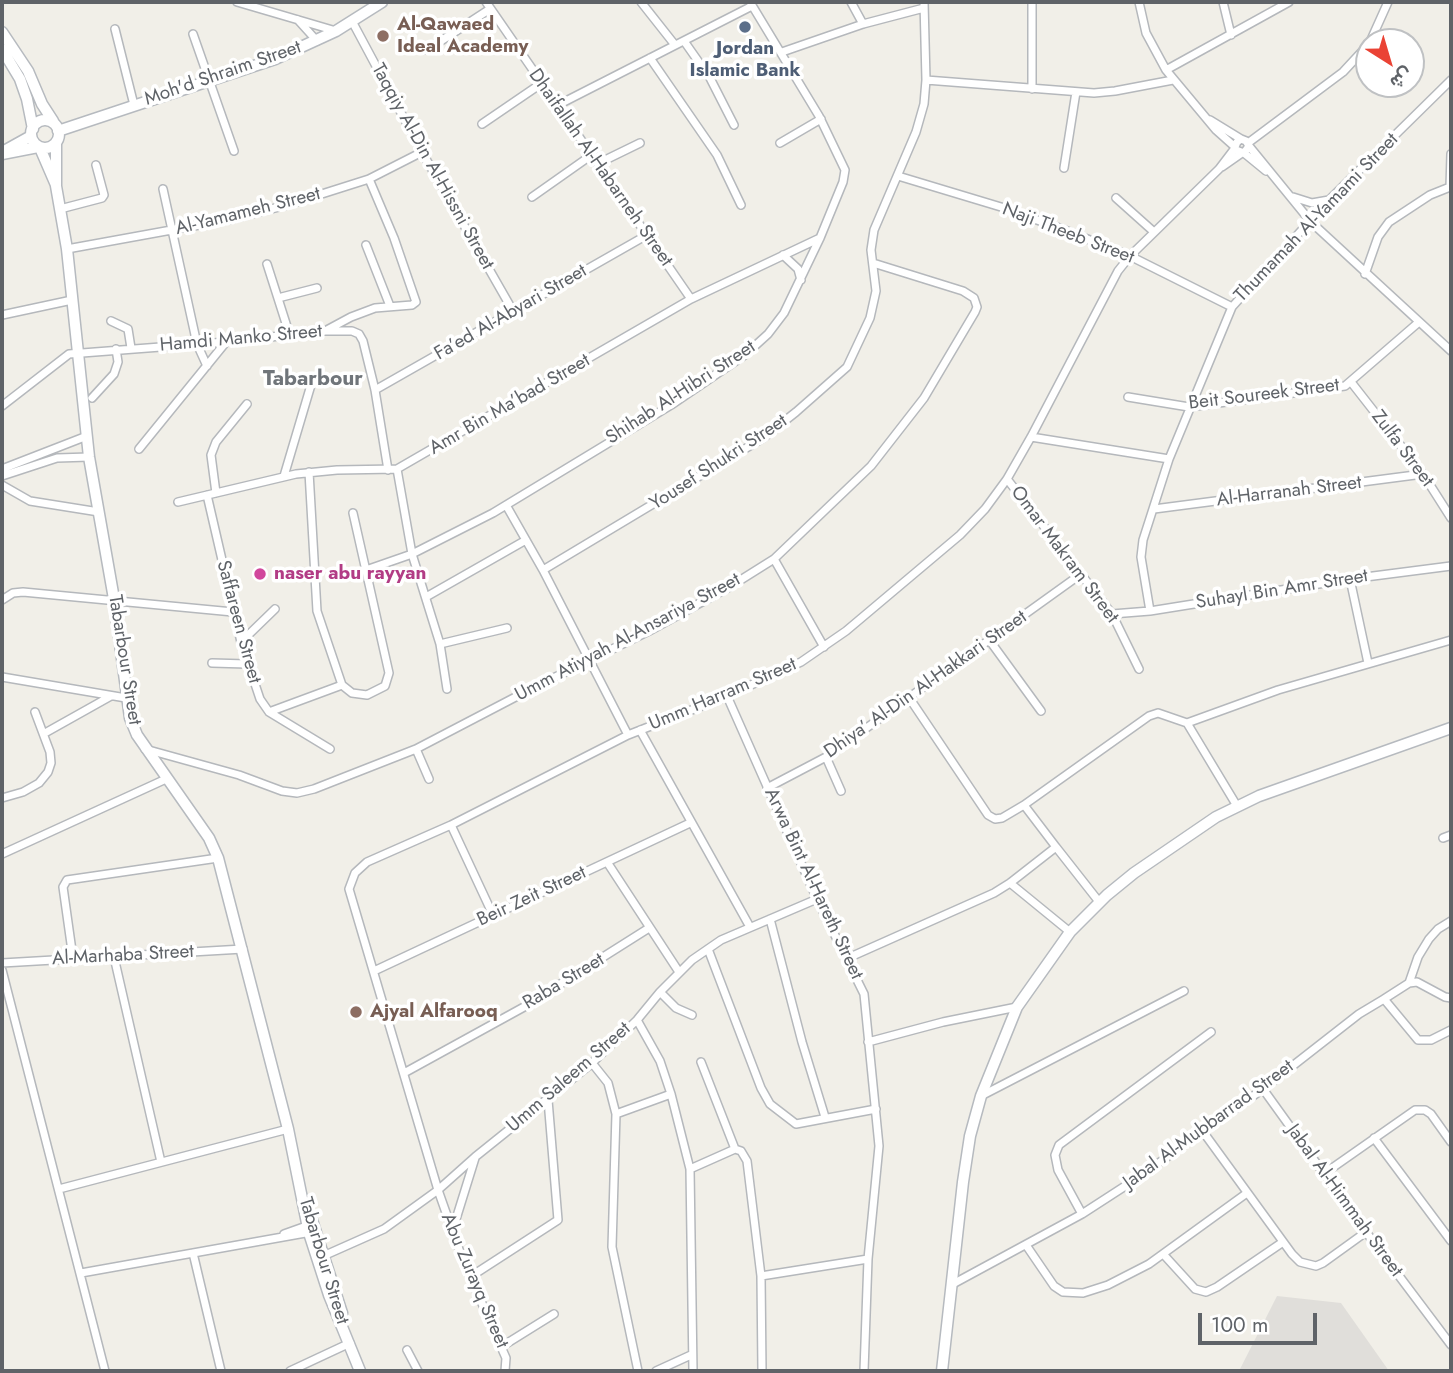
<!DOCTYPE html>
<meta charset="utf-8">
<style>
body{margin:0}
#map{position:relative;width:1453px;height:1373px;overflow:hidden;background:#f1efe8;font-family:Jost,Vazirmatn,sans-serif}
canvas{display:block}
.frame{position:absolute;inset:0;border:4px solid #5f6368;pointer-events:none}
.north{position:absolute;left:1355px;top:28px;width:70px;height:70px;box-sizing:border-box;background:#fff;border:2px solid #bfc1c3;border-radius:50%;rotate:143deg;font-size:19px;font-weight:700;line-height:28px;text-align:center;color:#5f6368}
.north::after{content:'';display:block;margin:auto;width:24px;height:32px;background:#ea4335;clip-path:polygon(50% 0,100% 100%,50% 72%,0 100%)}
.scale{position:absolute;left:1198px;top:1313px;width:119px;height:32px;box-sizing:border-box;border:4px solid #5f6368;border-top:0;padding-left:9px;font-size:21px;line-height:24px;white-space:nowrap;color:#5f6368;-webkit-text-stroke:5px #fff;paint-order:stroke}
</style>
<div id="map">
<canvas width="1453" height="1373"></canvas>
<div class="frame"></div>
<div class="north">ش</div>
<div class="scale">100 m</div>
</div>
<script>
const g = document.querySelector('canvas').getContext('2d');
g.lineJoin = 'round';
function paint(path, color) { g.fillStyle = color; g.fill(path, 'evenodd'); }
const poly = rows => new Path2D(rows.map(r => 'M' + r).join(''));
function strokePath(path, color, width, dash) { g.strokeStyle = color; g.lineWidth = width; g.lineCap = dash ? 'butt' : 'round'; g.setLineDash(dash || []); g.stroke(path); }
function label(font, color, halo, rows, align = 'center') {
  g.font = font + ' Jost,sans-serif'; g.lineWidth = 7; g.setLineDash([]); g.textBaseline = 'middle'; g.strokeStyle = halo; g.fillStyle = color; for (const [text, x, y, turn = 0] of rows) {
    g.save(); g.translate(x, y); g.rotate((+turn || 0) * Math.PI / 180); g.textAlign = isNaN(turn) ? turn : align; if (halo) g.strokeText(text, 0, 0); g.fillText(text, 0, 0); g.restore();
  }
}
paint(poly([
 [1277,1296,1341,1303,1389,1371,1239,1371]
]), '#e0deda');
const street = poly([
 [237,2,336,31],
 [486,2,691,299],
 [641,2,675,45],
 [851,2,863,24],
 [1032,2,1032,89],
 [1139,2,1146,33,1166,70,1216,130,1235,147,1236,150,1244,153,1249,146,1246,141,1241,139,1237,142,1235,147],
 [1223,2,1231,35],
 [298,20,317,41],
 [353,23,422,152,513,311],
 [115,29,134,105],
 [193,34,234,151],
 [684,41,710,78,734,125],
 [1370,42,1388,2],
 [427,50,490,9],
 [782,52,863,24,924,8],
 [650,58,717,155,741,205],
 [1166,70,1289,2],
 [926,80,1094,93,1115,91,1173,80],
 [558,105,752,6],
 [1210,120,1241,139],
 [482,124,542,83],
 [780,143,821,119],
 [1248,143,1343,72,1369,44],
 [1249,146,1311,222,1451,351],
 [1244,153,1266,171],
 [599,163,640,143],
 [1222,167,1242,153],
 [1064,168,1076,92],
 [898,176,1001,207,1062,229,1130,256,1232,307],
 [163,189,197,344,207,366],
 [532,197,593,154],
 [1293,197,1312,203,1329,200],
 [1116,198,1154,232],
 [60,209,102,198,104,195,96,165],
 [366,245,390,306],
 [67,249,232,219,287,205,369,179,422,152],
 [783,255,798,269,801,280],
 [267,264,290,336],
 [1365,274,1378,237,1389,222,1430,195,1450,187,1451,154],
 [278,298,317,288],
 [2,315,72,300],
 [111,321,128,329,131,348],
 [325,331,351,317,375,308,412,305,416,302,394,238,369,179],
 [1351,382,1423,474,1451,518],
 [375,390,647,235],
 [1128,397,1189,407,1345,386,1419,322],
 [92,398,114,374,118,362,116,349],
 [2,406,69,354,226,342,324,331,352,331,359,334,363,341,375,390,388,470],
 [1031,437,1169,459],
 [139,449,226,342],
 [2,469,87,436],
 [397,469,412,554,440,644,447,689],
 [309,472,317,611,342,685,352,693,367,695,385,686,389,673,353,513],
 [2,476,57,458,89,457],
 [284,476,311,385],
 [1007,479,1112,614,1139,669],
 [2,485,30,501,99,512],
 [216,493,211,455,216,442,247,404],
 [207,495,241,642,260,699,269,712,330,749],
 [178,502,296,474,337,470,397,469,691,299,820,238],
 [506,505,543,570,628,735],
 [1154,509,1423,474],
 [774,559,824,647],
 [366,570,412,554,493,513,671,405,746,354,768,334,784,313,820,238,843,182,845,170,819,116,750,2],
 [543,570,763,438,796,412,847,367,870,318,876,291,871,250,874,230,916,132,924,104,926,80,924,2],
 [1350,579,1368,663],
 [426,597,526,540],
 [2,600,13,593,23,592,233,612],
 [1150,611,1141,557,1143,540,1169,459,1232,307,1329,200,1451,80],
 [1112,614,1150,611,1350,579,1451,566],
 [990,641,1041,711],
 [241,642,275,609],
 [440,644,507,628],
 [212,663,247,664],
 [2,677,126,698],
 [727,696,817,899,864,994,879,1146,868,1259,864,1371],
 [910,699,988,815,995,819,1002,818,1024,805,1149,716,1158,713,1187,723,1237,806],
 [269,712,342,685],
 [1187,723,1278,690,1451,640],
 [640,730,750,927],
 [45,733,111,696],
 [145,749,239,775,282,791,297,793,314,789,416,749,529,690,649,631,731,586,774,559,871,466,924,398,975,312,977,307,974,298,963,291,873,263],
 [416,749,429,779],
 [826,757,841,791],
 [767,788,826,757,1081,574],
 [2,798,23,792,39,783,48,772,51,763,50,752,35,712],
 [451,825,493,915],
 [1443,838,1451,835],
 [1056,847,1100,903],
 [2,854,166,779],
 [607,862,679,972],
 [1010,883,1070,932],
 [770,919,802,1042,825,1117],
 [708,949,761,1088,770,1104,796,1124,876,1109],
 [114,957,161,1162],
 [73,958,63,887,67,880,218,858],
 [848,958,994,893,1010,883,1056,847,1024,805],
 [2,963,243,949],
 [2,970,105,1371],
 [374,971,690,823],
 [1409,983,1418,957,1429,939,1438,929,1451,921],
 [660,992,676,1008,692,1015],
 [1384,999,1409,983,1417,982,1445,997,1451,998],
 [637,1020,660,1061,671,1094,690,1169,693,1371],
 [868,1042,943,1022,1017,1007],
 [701,1062,735,1149],
 [592,1063,608,1083,616,1114,612,1247,638,1371],
 [404,1073,524,1007,649,928],
 [1263,1089,1366,1232,1451,1345],
 [981,1096,1184,991],
 [616,1114,671,1094],
 [1204,1133,1292,1254,1300,1262,1316,1266,1323,1263,1366,1232],
 [1374,1138,1451,1241],
 [690,1169,735,1149,741,1151,747,1161,761,1276,762,1371],
 [1325,1173,1415,1110,1425,1110,1431,1114,1451,1142],
 [59,1189,288,1129],
 [1082,1214,1058,1170,1055,1155,1059,1145,1211,1032],
 [452,1232,475,1158],
 [284,1234,312,1224],
 [1026,1245,1054,1286,1063,1292,1083,1293,1108,1285,1149,1264,1247,1193],
 [193,1253,221,1371],
 [1164,1255,1195,1289,1206,1292,1217,1287,1283,1242],
 [321,1257,384,1229,438,1190,475,1157,592,1063,637,1020,660,992,692,960,721,940,817,899],
 [81,1273,311,1232],
 [761,1276,868,1259],
 [470,1277,558,1220,548,1100],
 [951,1285,1082,1214,1136,1179,1263,1089,1359,1014,1384,999,1418,1040,1431,1040,1451,1030],
 [501,1347,554,1314],
 [407,1350,418,1371],
 [290,1371,350,1343],
 [505,1371,506,1358,462,1258,438,1190,349,889,355,873,367,862,451,825,628,735,727,696,801,662,846,631,960,535,985,509,1007,479,1031,437,1118,271,1130,256,1219,169,1235,148],
 [656,1371,691,1355]
]);
const secondary = poly([
 [2,32,28,71,42,104,53,121],
 [2,49,20,79,27,99,33,129],
 '31 134a14 14 0 1 1 28 0a14 14 0 1 1-28 0Z',
 [58,131,275,59,336,31,382,2],
 [56,143,56,186,67,249,89,457,114,599,130,718,137,735,209,838,218,858,288,1129,309,1233,329,1295,360,1371],
 [40,148,56,185],
 [4,151,31,136],
 [2,154,38,147],
 [310,1214,342,1313],
 [942,1371,963,1182,970,1136,981,1096,1017,1007,1070,932,1107,895,1134,873,1216,817,1259,796,1451,728]
]);
strokePath(street, '#b5b8bc', 10);
strokePath(secondary, '#b6babf', 13);
strokePath(street, '#fff', 7);
strokePath(secondary, '#fff', 10);
for (const [x, y, r, color] of [
 [745,27,7,"#5c6f8a"],
 [383,36,7,"#8d6e63"],
 [260,574,7,"#d1479c"],
 [356,1012,7,"#8d6e63"]
]) { const dot = new Path2D(); dot.arc(x, y, r, 0, 2 * Math.PI); g.fillStyle = color; g.fill(dot); strokePath(dot, '#fff', 2.5); }
label('bold 19px', '#785e54', '#fff', [
 ["Al-Qawaed",397,25],
 ["Ideal Academy",397,47],
 ["Ajyal Alfarooq",370,1012]
], 'left');
label('bold 19px', '#4e5e75', '#fff', [
 ["Jordan",745,49],
 ["Islamic Bank",745,71]
]);
label('19px', '#5f6368', '#fff', [
 ["Moh'd Shraim Street",223,74,-19],
 ["Taqqiy Al-Din Al-Hissni Street",432,167,61],
 ["Dhaifallah Al-Habarneh Street",600,168,55],
 ["Al-Yamameh Street",248,212,-14],
 ["Thumamah Al-Yamami Street",1317,218,-46],
 ["Naji Theeb Street",1068,234,21],
 ["Fa’ed Al-Abyari Street",511,313,-30],
 ["Hamdi Manko Street",241,339,-5],
 ["Shihab Al-Hibri Street",681,393,-33],
 ["Beit Soureek Street",1264,395,-7],
 ["Amr Bin Ma’bad Street",510,405,-30],
 ["Zulfa Street",1402,449,53],
 ["Yousef Shukri Street",719,463,-33],
 ["Al-Harranah Street",1289,492,-7],
 ["Omar Makram Street",1064,555,53],
 ["Suhayl Bin Amr Street",1282,590,-9],
 ["Saffareen Street",238,622,75],
 ["Umm Atiyyah Al-Ansariya Street",628,638,-28],
 ["Tabarbour Street",124,660,81],
 ["Dhiya’ Al-Din Al-Hakkari Street",926,685,-35],
 ["Umm Harram Street",723,695,-23],
 ["Arwa Bint Al-Hareth Street",813,884,65],
 ["Beir Zeit Street",532,897,-25],
 ["Al-Marhaba Street",123,956,-3],
 ["Raba Street",564,982,-31],
 ["Umm Saleem Street",569,1078,-41],
 ["Jabal Al-Mubbarrad Street",1209,1125,-36],
 ["Jabal Al-Himmah Street",1344,1201,54],
 ["Tabarbour Street",323,1261,73],
 ["Abu Zurayq Street",474,1281,67]
]);
label('bold 19px', '#b23c85', '#fff', [
 ["naser abu rayyan",274,574]
], 'left');
label('bold 21px', '#70757a', '#fff', [
 ["Tabarbour",313,380]
]);
</script>
